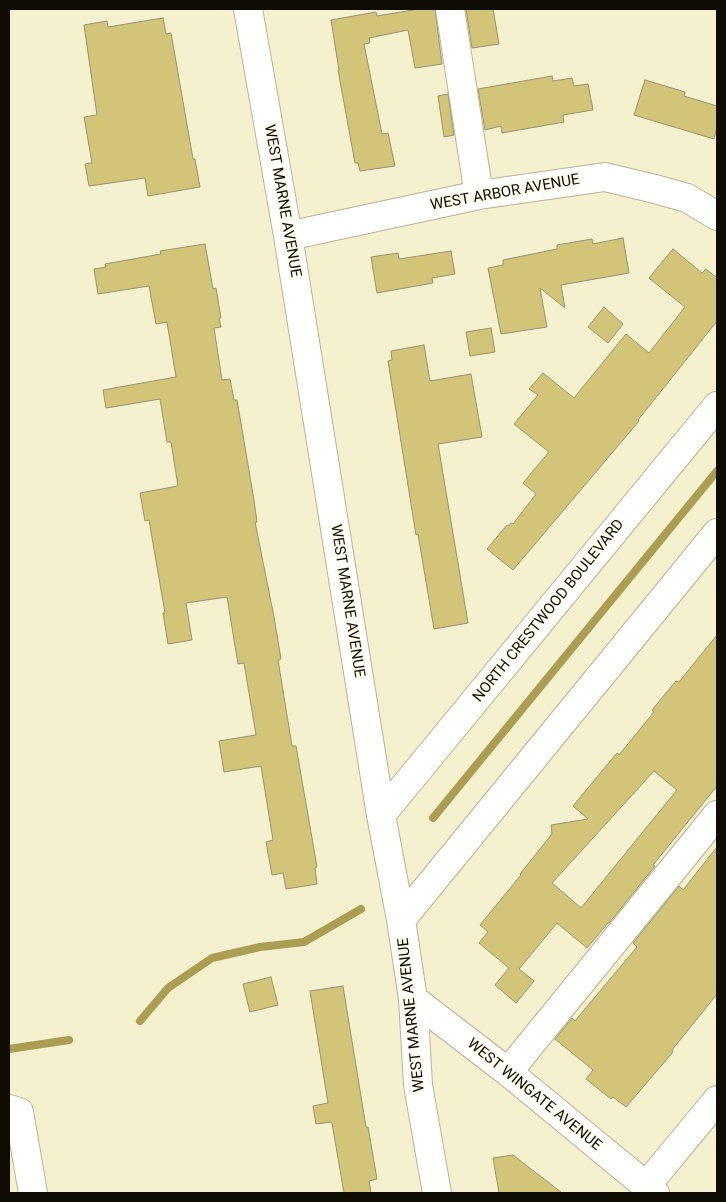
<!DOCTYPE html>
<style>
body{margin:0}
#map{position:relative;width:726px;height:1202px;overflow:hidden;background:#f5f0ce;font-family:Roboto,sans-serif}
canvas{display:block}
.frame{position:absolute;inset:0;border:10px solid #0f0d03;pointer-events:none}
</style>
<div id="map">
<canvas width="726" height="1202"></canvas>
<div class="frame"></div>
</div>
<script>
const g = document.querySelector('canvas').getContext('2d');
g.lineJoin = 'round';
const poly = rows => new Path2D(rows.map(r => 'M' + r).join(''));
function strokePath(path, color, width, dash) { g.strokeStyle = color; g.lineWidth = width; g.lineCap = dash ? 'butt' : 'round'; g.setLineDash(dash || []); g.stroke(path); }
function paint(path, color) { g.fillStyle = color; g.fill(path, 'evenodd'); }
function label(font, color, halo, rows, align = 'center') {
  g.font = font + ' Roboto,sans-serif'; g.lineWidth = 4; g.setLineDash([]); g.textBaseline = 'middle'; g.strokeStyle = halo; g.fillStyle = color; for (const [text, x, y, turn = 0] of rows) {
    g.save(); g.translate(x, y); g.rotate((+turn || 0) * Math.PI / 180); g.textAlign = isNaN(turn) ? turn : align; if (halo) g.strokeText(text, 0, 0); g.fillText(text, 0, 0); g.restore();
  }
}
strokePath(poly([
 [433,818,717,471],
 [140,1021,168,988,212,958,260,947,304,942,361,909],
 [9,1049,69,1040]
]), '#ab9d51', 8);
const building = poly([
 [419,9,435,9,442,64,415,68,408,30,369,38,370,43,364,44,382,134,388,133,395,166,360,171,358,163,355,163,338,70,339,70,331,20,376,12,377,16,419,9],
 [466,9,493,9,499,44,472,48,466,9],
 [163,18,166,34,171,33,193,159,195,159,200,187,148,196,145,178,89,186,85,164,92,163,84,117,97,115,84,25,107,21,108,27,163,18],
 [552,76,553,81,572,78,574,86,588,84,593,110,563,115,564,122,502,133,501,126,485,130,478,89,552,76],
 [645,80,685,92,684,96,717,106,717,127,714,139,634,115,645,80],
 [448,94,454,135,444,137,438,96,448,94],
 [623,238,629,273,561,285,565,308,540,288,547,327,501,334,488,268,503,265,503,260,557,249,557,245,592,239,593,244,623,238],
 [205,244,213,289,216,288,221,318,219,318,221,327,214,328,222,380,230,379,234,400,237,400,254,500,257,522,255,522,274,617,281,659,278,660,292,746,296,746,317,867,315,868,317,884,286,889,283,873,272,875,266,842,273,840,261,766,224,772,219,741,256,735,244,663,238,664,227,597,186,603,192,640,168,644,163,613,165,613,149,520,145,521,140,493,178,486,171,442,167,442,160,399,106,408,103,390,176,377,167,322,156,324,149,286,98,294,94,269,106,267,105,264,161,254,160,251,205,244],
 [673,249,702,273,706,269,717,278,717,321,638,420,639,421,513,570,487,549,507,525,509,526,511,523,513,524,536,494,523,483,549,452,514,424,538,395,529,389,543,373,574,398,626,334,649,353,685,307,649,278,673,249],
 [451,251,455,274,432,278,433,283,377,293,371,257,398,253,399,259,451,251],
 [604,307,623,324,608,343,588,327,604,307],
 [491,328,495,352,470,356,466,332,491,328],
 [424,345,430,381,471,374,482,437,438,444,468,623,434,629,418,534,416,535,388,361,392,360,391,351,424,345],
 [717,635,717,786,653,865,655,866,609,923,608,923,587,948,557,923,519,969,534,981,516,1003,495,985,509,968,479,943,488,932,480,925,521,875,520,874,552,834,551,825,588,819,573,806,617,753,619,755,654,712,652,710,676,681,679,682,717,635],
 [654,771,677,790,581,908,552,883,654,771],
 [717,847,717,994,672,1050,673,1052,626,1107,613,1097,611,1099,586,1079,593,1070,555,1039,572,1018,575,1021,637,947,633,943,679,886,683,890,717,847],
 [271,977,278,1005,250,1012,243,984,271,977],
 [343,986,366,1127,368,1127,377,1179,369,1181,371,1193,344,1193,332,1123,331,1122,316,1124,313,1106,328,1103,310,991,343,986],
 [513,1155,562,1193,499,1193,493,1158,513,1155]
]);
paint(building, '#d2c578');
strokePath(building, '#979273', 1);
const minor = poly([
 [248,9,288,236,381,815,401,920,413,999,418,1085,437,1193],
 [450,9,479,195],
 [288,236,479,195,605,177,655,189,687,198,717,216],
 [381,815,717,406],
 [401,920,717,533],
 [413,999,508,1072,655,1193],
 [508,1072,717,815],
 [9,1109,19,1112,33,1193],
 [646,1186,717,1100]
]);
strokePath(minor, '#b8b393', 30);
strokePath(minor, '#fff', 28);
label('15px', '#0f0d03', '#fefcef', [
 ["WEST ARBOR AVENUE",505,193,-10],
 ["WEST MARNE AVENUE",282,201,80],
 ["WEST MARNE AVENUE",347,601,81],
 ["NORTH CRESTWOOD BOULEVARD",549,611,-51],
 ["WEST MARNE AVENUE",412,1015,-96],
 ["WEST WINGATE AVENUE",534,1095,39]
]);
</script>
